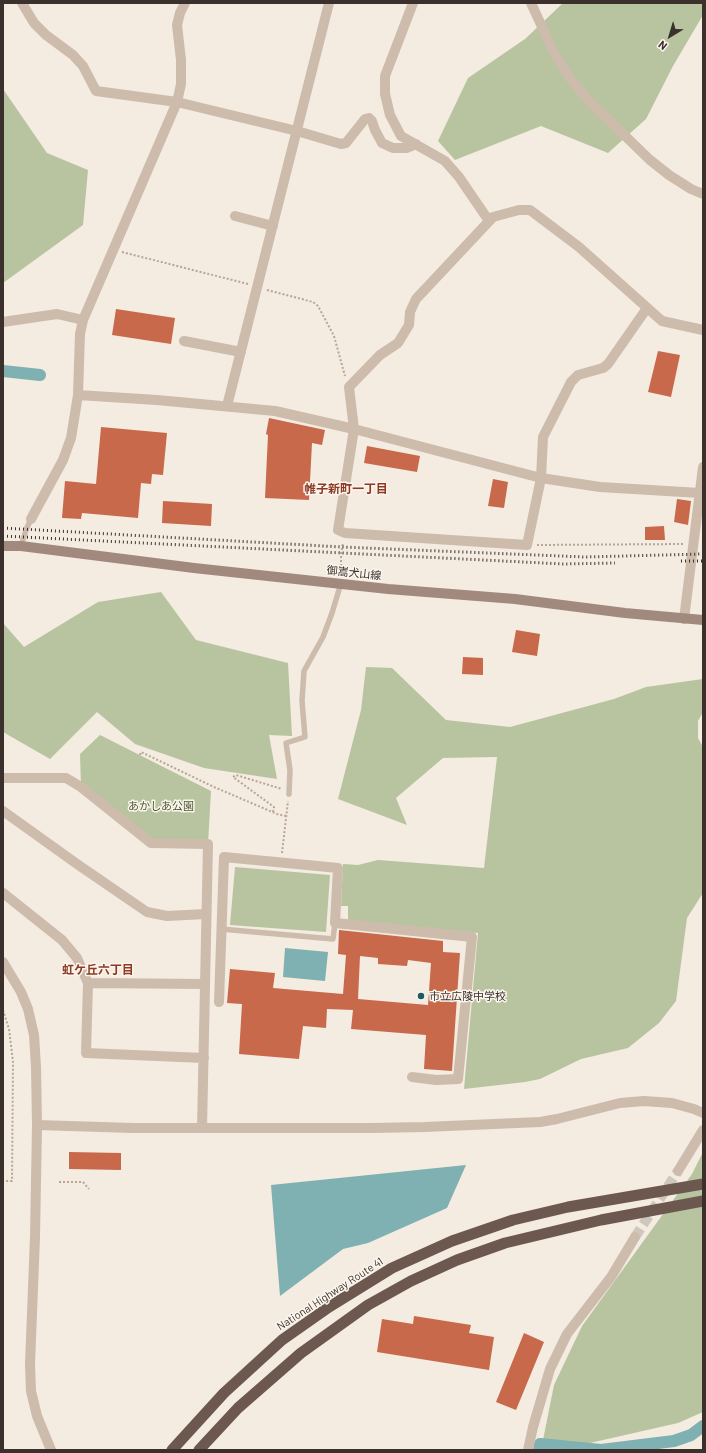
<!DOCTYPE html>
<meta charset="utf-8">
<style>
body{margin:0}
#map{position:relative;width:706px;height:1453px;overflow:hidden;background:#f4ebe1;font-family:Barlow,sans-serif}
canvas{display:block}
.frame{position:absolute;inset:0;border:4px solid #3b302b;pointer-events:none}
.north{position:absolute;left:650px;top:16px;width:40px;height:40px;-webkit-text-stroke:3px #fbf5ee;paint-order:stroke;rotate:218deg;font-size:11px;font-weight:700;line-height:16px;text-align:center;color:#3b302b}
.north::after{content:'';display:block;margin:auto;width:14px;height:18px;background:#3b302b;clip-path:polygon(50% 0,100% 100%,50% 72%,0 100%)}
</style>
<div id="map">
<canvas width="706" height="1453"></canvas>
<div class="frame"></div>
<div class="north">N</div>
</div>
<script>
const g = document.querySelector('canvas').getContext('2d');
g.lineJoin = 'round';
function paint(path, color) { g.fillStyle = color; g.fill(path, 'evenodd'); }
const poly = rows => new Path2D(rows.map(r => 'M' + r).join(''));
function strokePath(path, color, width, dash) { g.strokeStyle = color; g.lineWidth = width; g.lineCap = dash ? 'butt' : 'round'; g.setLineDash(dash || []); g.stroke(path); }
function label(font, color, halo, rows, align = 'center') {
  g.font = font + ' Barlow,"Noto Sans JP",sans-serif'; g.lineWidth = 3; g.setLineDash([]); g.textBaseline = 'middle'; g.strokeStyle = halo; g.fillStyle = color; for (const [text, x, y, turn = 0] of rows) {
    g.save(); g.translate(x, y); g.rotate((+turn || 0) * Math.PI / 180); g.textAlign = isNaN(turn) ? turn : align; if (halo) g.strokeText(text, 0, 0); g.fillText(text, 0, 0); g.restore();
  }
}
paint(poly([
 [563,3,703,3,703,15,673,66,646,119,608,153,541,126,455,160,438,141,468,78,525,39],
 [3,89,47,153,88,170,83,225,3,283],
 [161,592,196,640,288,663,292,736,269,735,277,779,204,768,135,744,97,712,50,759,3,732,3,623,24,647,98,602],
 [366,667,392,668,446,720,510,727,614,699,646,687,703,679,703,712,698,721,698,738,703,747,703,893,687,918,676,1001,659,1023,628,1048,581,1059,540,1079,525,1082,464,1089,478,933,348,920,348,906,341,906,343,864,358,865,378,860,484,868,497,757,443,758,396,798,407,825,338,799,361,710],
 [100,735,211,791,208,844,151,843,81,787,80,754],
 [235,867,330,875,326,932,230,925],
 [703,1152,703,1412,678,1423,559,1450,541,1450,554,1385,582,1326,692,1174]
]), '#b8c4a0');
paint(poly([
 [285,948,328,952,325,981,283,977],
 [466,1165,447,1208,368,1243,343,1249,280,1296,271,1185]
]), '#7fb0b2');
strokePath(poly([
 [3,371,40,375],
 [539,1450,540,1444,601,1450,674,1441,691,1435,703,1426]
]), '#7fb0b2', 12);
paint(poly([
 [116,309,175,318,171,344,112,335],
 [658,351,680,355,671,397,648,392],
 [269,418,325,430,322,445,312,443,309,500,265,498,268,435,266,434],
 [101,427,167,433,163,475,152,474,151,484,141,483,138,518,82,513,81,519,62,518,65,481,96,484],
 [367,446,420,456,417,472,364,463],
 [493,479,508,482,504,508,488,506],
 [677,499,691,501,688,525,674,522],
 [163,501,212,504,211,526,162,523],
 [664,526,665,540,645,540,645,527],
 [516,630,540,634,537,656,512,652],
 [463,657,483,658,483,675,462,674],
 [339,930,443,941,443,952,460,953,452,1071,424,1069,426,1035,351,1029,353,1010,327,1009,326,1028,303,1026,299,1059,239,1054,242,1004,227,1003,230,969,275,973,273,988,343,994,346,955,338,954],
 [360,956,378,958,378,964,407,966,408,960,431,963,428,1005,358,999],
 [69,1152,121,1153,121,1170,69,1169],
 [414,1316,471,1325,469,1333,494,1337,489,1370,377,1352,382,1319,413,1324],
 [524,1333,544,1342,516,1410,496,1402]
]), '#c8694b');
strokePath(poly([
 [635,1237,678,1171]
]), '#cfc6bd', 10, [10, 5]);
strokePath(poly([
 [122,252,248,284],
 [267,290,313,302,318,306,334,336,345,376],
 [537,545,684,544],
 [341,574,341,553,343,543],
 [140,755,141,752,214,787,277,814,286,816],
 [273,812,274,807,233,777,236,775,282,789],
 [282,853,288,801],
 [3,1010,9,1029,13,1062,12,1181,3,1181],
 [59,1182,83,1182,89,1189]
]), '#b9a596', 2, [2, 2]);
strokePath(poly([
 [21,546,26,530,31,519],
 [289,794,290,770,286,743,305,737,302,701,304,671,323,637,332,613,341,583],
 [221,929,333,939,335,923]
]), '#cdbbac', 5.5);
strokePath(poly([
 [22,3,34,23,46,35,73,55,83,66,96,91,177,102,297,131,341,144,346,143,365,119,369,118,372,121,375,130,382,143,393,148,407,148,416,144],
 [413,3,385,76,385,94,390,115,401,136,445,161,459,177,489,221],
 [235,216,273,226],
 [647,308,608,364,603,368,578,375,571,382,543,437,541,478,527,545,345,533,338,530,354,429,349,387,380,355,398,343,409,325,410,312,416,299,493,217,519,210,530,210,579,247,662,321,703,330],
 [3,322,57,314,83,320],
 [184,341,241,352],
 [78,395,157,400,275,411,354,429,541,478,600,487,700,493],
 [227,406,329,3],
 [31,519,63,460,71,438,78,395,80,334,83,320,177,102,181,84,181,60,177,25,180,13,185,3],
 [3,778,66,778,81,787,151,843,208,844,202,1128],
 [3,811,77,864,147,912,167,916,206,914],
 [3,893,62,940,77,958,88,983,86,1053,204,1058],
 [88,983,205,984],
 [219,1002,224,857,338,868,335,923,472,937,458,1079,436,1080,412,1077]
]), '#cdbbac', 10);
strokePath(poly([
 [531,3,555,55,572,81,590,102,650,160,669,175,691,189,703,194],
 [684,619,703,467],
 [3,962,21,992,28,1009,34,1035,36,1067,37,1125,35,1237,30,1364,31,1391,37,1416,51,1450],
 [37,1125,133,1128,371,1128,425,1127,540,1122,557,1119,620,1103,644,1101,672,1103,694,1109,703,1113],
 [678,1171,703,1130],
 [528,1450,533,1427,550,1369,567,1334,611,1277,635,1237]
]), '#cdbbac', 10);
strokePath(poly([
 [3,546,21,546,194,568,388,589,515,599,625,613,703,620]
]), '#a18a7d', 10);
strokePath(poly([
 [172,1450,224,1393,282,1340,329,1307,392,1268,452,1241,513,1220,568,1207,703,1184],
 [199,1450,238,1408,301,1353,368,1305,411,1281,457,1260,505,1243,601,1220,703,1201]
]), '#6c584f', 11);
strokePath(poly([
 [3,528,342,547,585,557,703,554],
 [3,536,563,564,615,563],
 [681,561,703,561]
]), '#3b302b', 3, [1, 3]);
for (const [x, y, r, color] of [
 [421,996,4,"#1f5a5e"]
]) { const dot = new Path2D(); dot.arc(x, y, r, 0, 2 * Math.PI); g.fillStyle = color; g.fill(dot); strokePath(dot, '#fbf5ee', 1.5); }
label('11px', '#3b302b', '#fbf5ee', [
 ["御嵩犬山線",354,573,6],
 ["National Highway Route 41",330,1294,-33]
]);
label('11px', '#4a5a2e', '#fbf5ee', [
 ["あかしあ公園",161,806]
]);
label('11px', '#3b302b', '#fbf5ee', [
 ["市立広陵中学校",429,996]
], 'left');
label('bold 12px', '#8c3b22', '#fbf5ee', [
 ["帷子新町一丁目",346,489],
 ["虹ケ丘六丁目",98,970]
]);
</script>
